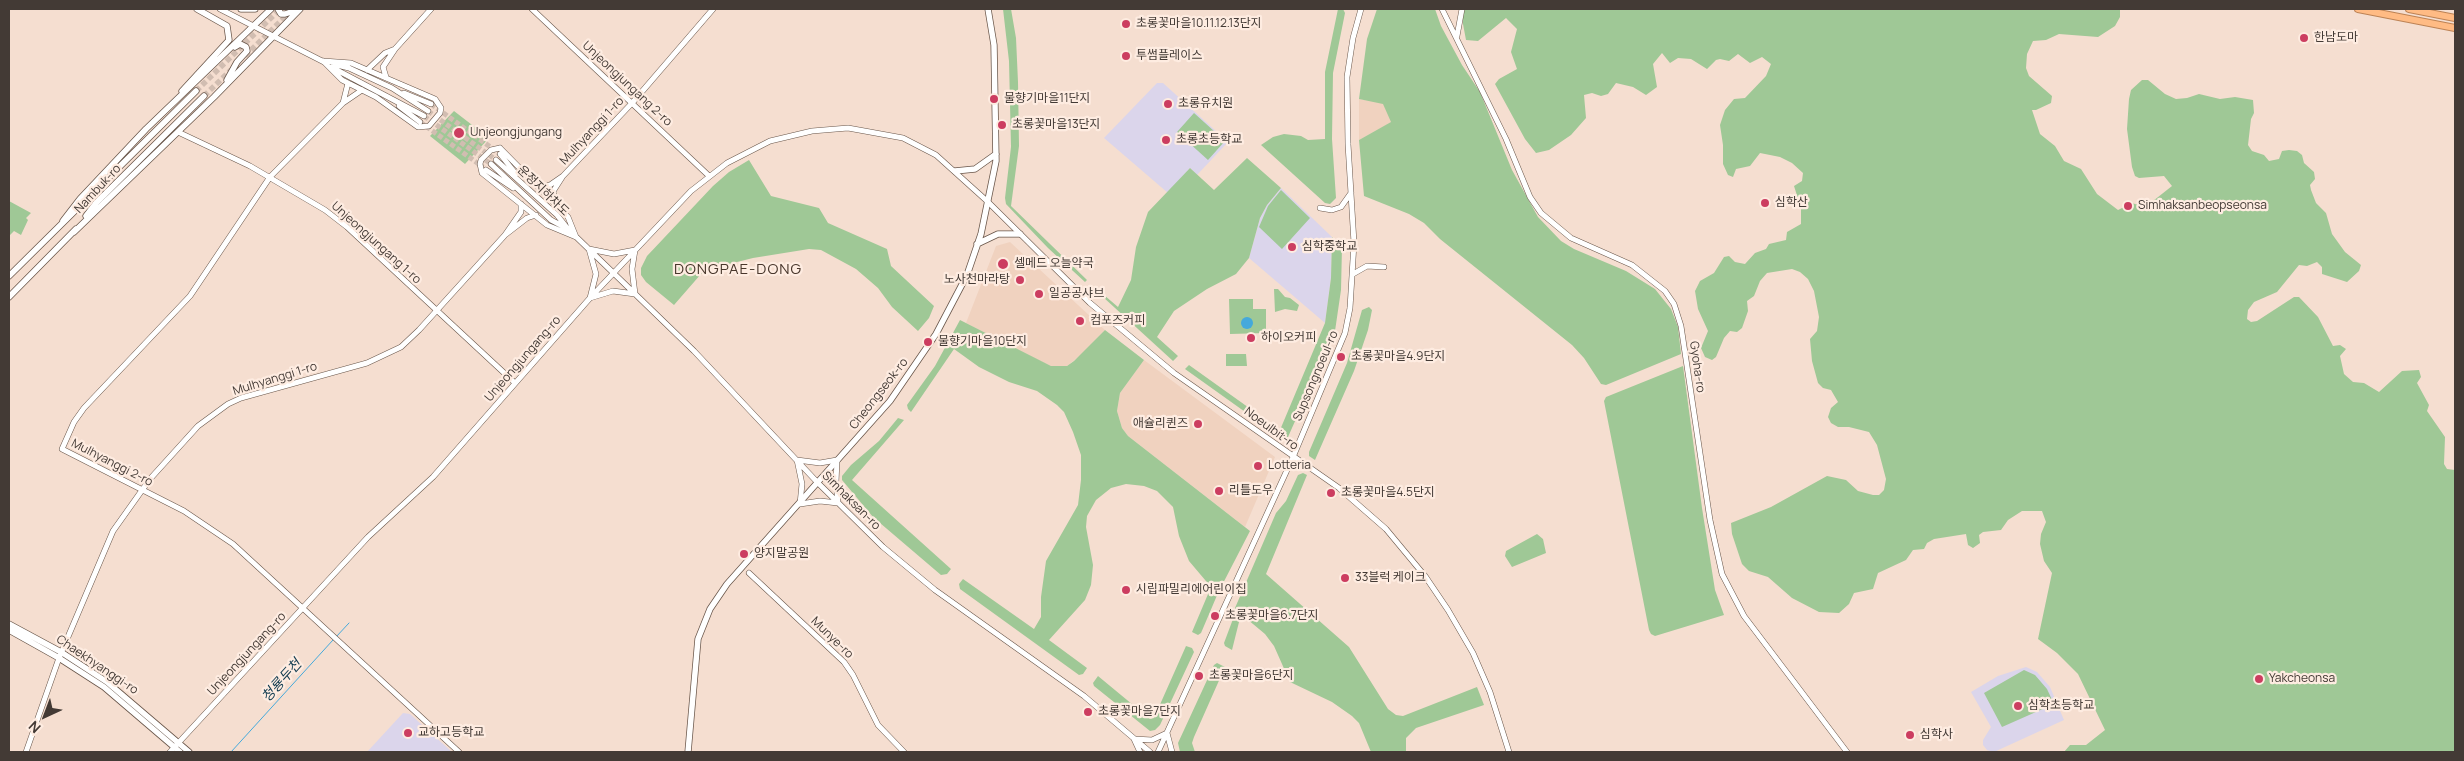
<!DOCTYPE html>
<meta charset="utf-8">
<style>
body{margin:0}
#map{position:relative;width:2464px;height:761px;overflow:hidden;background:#f5ded0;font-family:Manrope,sans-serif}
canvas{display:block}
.frame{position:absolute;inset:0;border:10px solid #433a35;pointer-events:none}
.north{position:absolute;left:20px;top:691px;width:50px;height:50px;-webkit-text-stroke:4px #feece1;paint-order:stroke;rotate:223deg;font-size:14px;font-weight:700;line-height:20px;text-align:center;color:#433a35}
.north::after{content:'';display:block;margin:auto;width:18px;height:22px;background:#433a35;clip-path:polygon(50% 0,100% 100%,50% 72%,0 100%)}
</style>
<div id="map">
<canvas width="2464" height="761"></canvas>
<div class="frame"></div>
<div class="north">N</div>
</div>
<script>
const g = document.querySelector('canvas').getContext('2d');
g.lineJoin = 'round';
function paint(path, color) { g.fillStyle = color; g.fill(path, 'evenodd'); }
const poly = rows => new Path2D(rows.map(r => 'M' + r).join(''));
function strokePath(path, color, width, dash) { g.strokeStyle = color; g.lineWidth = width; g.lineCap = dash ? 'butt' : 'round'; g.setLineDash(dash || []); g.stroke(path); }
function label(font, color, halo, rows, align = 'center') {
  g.font = font + ' Manrope,"Noto Sans KR",sans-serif'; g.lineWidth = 4.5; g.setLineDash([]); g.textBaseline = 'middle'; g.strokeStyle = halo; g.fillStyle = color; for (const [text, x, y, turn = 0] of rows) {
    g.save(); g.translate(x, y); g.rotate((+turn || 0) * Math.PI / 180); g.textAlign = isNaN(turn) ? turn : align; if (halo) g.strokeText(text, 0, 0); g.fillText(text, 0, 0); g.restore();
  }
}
paint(poly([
 [1359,99,1383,103,1392,122,1359,140],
 [1010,242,1105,330,1082,354,1067,366,1051,366,1038,360,966,323,996,246],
 [1144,360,1275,457,1245,527,1128,436,1122,428,1117,411,1120,393]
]), '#f0d2bf');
paint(poly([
 [1157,83,1163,83,1228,142,1197,175,1190,168,1168,193,1104,138],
 [1281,188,1332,237,1331,278,1325,323,1249,258,1260,218,1267,205],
 [2026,667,2037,672,2050,687,2064,720,1994,752,1987,750,1983,745,1983,740,1991,727,1971,692,1998,676],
 [403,713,410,714,452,752,367,752]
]), '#dbd5eb');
paint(poly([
 [1003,9,1011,9,1016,38,1018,82,1019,146,1011,206,1087,280,1085,282,1048,248,1006,204,1005,198,1011,147,1009,61],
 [1338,9,1343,9,1345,13,1333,73,1332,139,1336,198,1330,204,1325,203,1261,145,1273,137,1284,134,1301,136,1308,140,1325,139,1325,72],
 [1377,9,1435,9,1441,26,1462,65,1480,92,1512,170,1538,217,1561,241,1574,249,1626,271,1655,289,1671,309,1678,327,1681,354,1606,385,1601,384,1584,358,1572,345,1440,239,1424,223,1409,214,1364,196,1359,140,1391,122,1383,104,1359,99,1367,39],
 [1463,9,2120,9,2120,17,2115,26,2098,37,2059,34,2046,40,2033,41,2027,54,2026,68,2029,76,2052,96,2051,103,2036,110,2032,110,2040,134,2055,146,2064,161,2081,169,2097,194,2118,210,2132,203,2138,205,2153,201,2172,186,2164,176,2139,178,2135,176,2132,167,2127,129,2129,99,2131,90,2142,80,2148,80,2165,94,2176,99,2187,98,2199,94,2220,99,2235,97,2253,100,2254,113,2251,119,2248,145,2252,151,2264,155,2269,161,2279,159,2282,151,2289,150,2297,151,2302,155,2304,163,2314,172,2315,179,2310,185,2311,190,2316,203,2326,213,2332,234,2345,252,2361,265,2359,271,2347,282,2322,274,2322,267,2317,262,2307,266,2299,265,2277,292,2254,302,2248,310,2247,319,2251,322,2257,321,2294,297,2299,297,2318,317,2333,346,2340,345,2346,349,2340,356,2344,374,2353,382,2364,383,2379,392,2402,371,2419,370,2421,377,2417,383,2429,405,2427,411,2445,437,2444,464,2447,469,2455,470,2455,752,2064,752,2070,745,2086,745,2105,730,2078,674,2057,653,2038,639,2052,573,2044,561,2040,544,2041,534,2046,522,2042,511,2022,511,2008,520,2001,530,1983,532,1979,535,1980,543,1973,548,1968,545,1966,534,1934,539,1927,543,1924,549,1913,550,1906,560,1878,573,1873,589,1854,593,1849,604,1839,613,1819,612,1792,598,1768,577,1749,571,1742,564,1732,534,1731,523,1771,507,1827,476,1846,480,1858,491,1873,495,1879,495,1884,490,1886,479,1877,445,1869,432,1849,427,1838,427,1831,423,1828,417,1831,408,1838,402,1831,390,1823,388,1818,383,1812,361,1810,339,1817,331,1819,317,1814,291,1808,279,1800,272,1792,269,1767,273,1760,281,1754,296,1747,301,1748,311,1742,328,1737,332,1730,331,1724,338,1716,357,1712,360,1705,357,1701,348,1708,331,1698,309,1695,291,1700,281,1714,273,1724,257,1729,256,1735,262,1745,264,1755,253,1766,249,1769,244,1786,240,1787,232,1801,224,1801,208,1794,186,1802,181,1803,173,1792,163,1780,157,1760,153,1750,166,1736,169,1733,177,1728,175,1723,164,1723,145,1720,125,1725,110,1734,99,1745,98,1766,76,1771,64,1762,57,1750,63,1738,54,1729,61,1720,59,1716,60,1707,69,1691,59,1678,58,1670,63,1662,53,1653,64,1657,87,1646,95,1633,87,1616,83,1608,94,1601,96,1592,93,1584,95,1586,118,1571,135,1549,150,1536,153,1525,139,1495,84,1499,79,1517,69,1511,52,1517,29,1506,18,1478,41,1466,40,1463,24],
 [454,111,489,138,465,164,430,136],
 [1194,113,1225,141,1208,160,1177,132],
 [1247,158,1281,188,1267,205,1260,218,1249,258,1236,274,1207,289,1174,311,1157,337,1178,356,1173,361,1103,297,1104,295,1118,307,1131,280,1136,247,1148,212,1190,168,1214,190],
 [749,160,771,196,819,208,828,223,887,249,891,266,934,306,929,318,918,331,892,307,878,288,856,269,821,250,809,249,753,258,713,268,701,274,674,305,646,282,641,275,641,268,647,256,713,186,729,172],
 [1281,190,1310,218,1282,249,1259,227,1268,206],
 [9,201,31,213,26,218,28,220,21,235,14,231,9,236],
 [1332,237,1342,247,1341,290,1335,331,1288,437,1283,439,1185,369,1189,365,1280,430,1325,323,1331,278],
 [1274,289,1278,289,1285,297,1290,298,1299,305,1297,311,1285,309,1275,312],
 [1229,299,1253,299,1253,309,1266,309,1266,333,1230,334],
 [1369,307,1372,310,1368,330,1354,371,1315,460,1309,456,1309,452,1347,363,1362,310],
 [960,320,1051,366,1067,366,1074,361,1105,330,1144,360,1120,393,1117,411,1122,428,1128,436,1250,531,1218,593,1201,633,1198,635,1192,632,1211,587,1189,561,1179,536,1173,507,1157,491,1144,486,1126,484,1111,488,1096,500,1087,516,1086,527,1093,565,1091,585,1085,600,1049,640,1087,668,1083,674,1079,675,960,589,959,584,963,579,1034,629,1041,617,1041,597,1046,561,1078,505,1081,480,1081,455,1073,432,1064,412,1057,405,1037,391,1009,382,979,367,954,349,911,412,908,409,907,405,935,366],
 [1226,354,1246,354,1247,366,1226,366],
 [1683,366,1702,508,1715,590,1724,615,1655,636,1651,634,1649,630,1604,401,1606,397],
 [898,418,904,420,852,480,951,569,947,574,941,575,873,517,842,480,842,476,851,465,879,441],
 [1303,473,1307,475,1266,574,1349,647,1388,709,1396,715,1403,716,1477,687,1484,705,1416,728,1406,738,1406,752,1371,752,1359,723,1352,716,1332,702,1290,682,1274,646,1265,634,1241,614,1232,650,1225,646,1224,643,1233,619,1235,608,1276,513,1286,501,1298,475],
 [1537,534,1543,539,1546,553,1512,567,1505,556,1506,551],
 [1186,646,1192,648,1194,652,1160,725,1155,730,1150,731,1094,686,1093,683,1098,676,1150,719,1154,718],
 [1217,663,1225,667,1194,737,1192,743,1195,752,1180,752,1178,743,1214,665],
 [2024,670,2035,675,2047,689,2054,704,2002,727,1984,693]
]), '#9fc896');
paint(poly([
 '1241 323a6 6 0 1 1 12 0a6 6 0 1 1-12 0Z'
]), '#45a9db');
strokePath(poly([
 [336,637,349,623],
 [231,752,333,640]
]), '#45a9db', 1);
strokePath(poly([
 [431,104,500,154],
 [428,111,496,160],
 [424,116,491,164],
 [420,122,483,167]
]), '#d1bdb1', 5, [5, 2.5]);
strokePath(poly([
 [245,56,290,12],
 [196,91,280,9],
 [204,96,231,70]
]), '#d1bdb1', 5.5, [5.5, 3]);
const tertiary = poly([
 [220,9,324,62],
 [532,9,708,175],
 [1442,9,1506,139,1530,197,1541,213,1571,238,1632,265,1665,291,1674,304,1681,326,1710,520,1722,574,1744,616,1847,752],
 [1457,36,1462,9],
 [395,49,431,9],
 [323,61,351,63,435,99,441,108,440,113,429,126,418,127,376,97,342,80,323,61],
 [333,64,349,68,392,88,428,111],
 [333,68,424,116],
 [367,70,385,53,395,49,383,67,386,77],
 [348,83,343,103,362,90],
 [404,93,431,104],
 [343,103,270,177,190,296,84,408,74,422,62,449,184,511,233,544,459,752],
 [399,106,420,122],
 [178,132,250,166,325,210,347,227,515,383],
 [500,148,568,217,576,237,547,225,482,173,480,164,481,160,491,150,500,148],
 [500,154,516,174],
 [491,164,551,220,568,229,557,215,496,160],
 [486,170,513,188],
 [563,176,633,102,713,9],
 [540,187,550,185,563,176,554,190,553,200],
 [521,204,521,212,505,235,527,218,536,215],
 [1320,208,1332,210,1341,207,1351,193],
 [568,229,694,351,818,483,883,547,935,590,1084,696,1150,752],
 [589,249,614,254,635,250,632,269,635,294,613,291,590,298,596,274,589,249],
 [1353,274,1367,266,1384,267],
 [797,460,820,463,837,460,836,482,838,503,820,501,800,504,802,484,797,460],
 [749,573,844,662,853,675,878,725,904,752],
 [26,752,59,658,113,531,150,479,198,426,228,404,241,398,367,363,401,347,419,330,505,235],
 [170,752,368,537,433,477,590,298,691,191,727,163,770,141,812,131,848,128,903,138,936,155,987,201,1090,303,1174,373,1339,488,1386,529,1425,576,1448,610,1473,653,1490,692,1509,752],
 [1140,752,1134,739,1152,740,1167,733,1172,752],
 [1158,752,1293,457,1345,333,1350,308,1354,243,1348,144,1347,77,1353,38,1361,9]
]);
const secondary = poly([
 [241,9,255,9],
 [278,9,281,14,285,14,297,10],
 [227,80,237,62,247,51,246,47,240,44,235,47],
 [182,91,229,40,227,26,197,9],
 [955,171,975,169,996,154],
 [86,216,96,203,204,96],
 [63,221,80,199,146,129,271,9],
 [74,232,214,97,300,9],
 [977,244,998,234,1020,234],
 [9,276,196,91],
 [9,297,76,229],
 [9,624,61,652,107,682,189,752],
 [9,630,59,658,104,687,180,752],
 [688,752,698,639,710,609,727,584,890,401,936,334,967,275,981,234,996,161,994,45,988,9]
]);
const trunk = poly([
 [2358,9,2455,28],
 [2409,9,2455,18]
]);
strokePath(tertiary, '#69564a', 6);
strokePath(secondary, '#69564a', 7);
strokePath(trunk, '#bd8355', 8);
strokePath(tertiary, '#fff', 5);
strokePath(secondary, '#fff', 5.5);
strokePath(trunk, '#ffbb84', 6);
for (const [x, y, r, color] of [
 [1126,24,5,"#cc3d60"],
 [2304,38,5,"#cc3d60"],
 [1126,56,5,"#cc3d60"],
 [994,99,5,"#cc3d60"],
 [1168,104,5,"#cc3d60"],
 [1002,125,5,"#cc3d60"],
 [459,133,6,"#cc3d60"],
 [1166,140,5,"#cc3d60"],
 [1765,203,5,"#cc3d60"],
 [2128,206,5,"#cc3d60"],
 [1292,247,5,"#cc3d60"],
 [1003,264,6,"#cc3d60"],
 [1020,280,5,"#cc3d60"],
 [1039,294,5,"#cc3d60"],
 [1080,321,5,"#cc3d60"],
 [1251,338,5,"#cc3d60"],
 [928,342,5,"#cc3d60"],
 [1341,357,5,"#cc3d60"],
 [1198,424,5,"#cc3d60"],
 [1258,466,5,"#cc3d60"],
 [1219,491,5,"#cc3d60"],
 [1331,493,5,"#cc3d60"],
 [744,554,5,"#cc3d60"],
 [1345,578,5,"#cc3d60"],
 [1126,590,5,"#cc3d60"],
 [1215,616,5,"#cc3d60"],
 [1199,676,5,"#cc3d60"],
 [2259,679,5,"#cc3d60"],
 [2018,706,5,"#cc3d60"],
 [1088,712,5,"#cc3d60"],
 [408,733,5,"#cc3d60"],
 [1910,735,5,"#cc3d60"]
]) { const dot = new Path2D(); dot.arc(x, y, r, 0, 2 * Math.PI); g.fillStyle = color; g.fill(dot); strokePath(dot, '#feece1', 2); }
label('12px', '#433a35', '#feece1', [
 ["초롱꽃마을10.11.12.13단지",1136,24],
 ["한남도마",2314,38],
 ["투썸플레이스",1136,56],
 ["물향기마을11단지",1004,99],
 ["초롱유치원",1178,104],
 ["초롱꽃마을13단지",1012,125],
 ["Unjeongjungang",470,133],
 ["초롱초등학교",1176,140],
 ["심학산",1775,203],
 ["Simhaksanbeopseonsa",2138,206],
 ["심학중학교",1302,247],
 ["셀메드 오늘약국",1014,264],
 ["노사천마라탕",1010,280,"right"],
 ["일공공샤브",1049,294],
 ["컴포즈커피",1090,321],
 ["하이오커피",1261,338],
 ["물향기마을10단지",938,342],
 ["초롱꽃마을4.9단지",1351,357],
 ["애슐리퀸즈",1188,424,"right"],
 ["Lotteria",1268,466],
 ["리틀도우",1229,491],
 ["초롱꽃마을4.5단지",1341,493],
 ["양지말공원",754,554],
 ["33블럭 케이크",1355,578],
 ["시립파밀리에어린이집",1136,590],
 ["초롱꽃마을6.7단지",1225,616],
 ["초롱꽃마을6단지",1209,676],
 ["Yakcheonsa",2269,679],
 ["심학초등학교",2028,706],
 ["초롱꽃마을7단지",1098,712],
 ["교하고등학교",418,733],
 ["심학사",1920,735]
], 'left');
label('12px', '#433a35', '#feece1', [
 ["Unjeongjungang 2-ro",627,84,43],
 ["Mulhyanggi 1-ro",592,131,-47],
 ["Nambuk-ro",98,189,-47],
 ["운정지하차도",543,191,44],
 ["Unjeongjungang 1-ro",376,243,42],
 ["Unjeongjungang-ro",523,359,-49],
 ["Gyoha-ro",1697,367,82],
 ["Supsongnoeul-ro",1316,376,-67],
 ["Mulhyanggi 1-ro",275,379,-17],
 ["Cheongseok-ro",879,394,-52],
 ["Noeulbit-ro",1271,429,36],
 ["Mulhyanggi 2-ro",112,463,27],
 ["Simhaksan-ro",851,501,45],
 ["Munye-ro",832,638,44],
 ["Unjeongjungang-ro",247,654,-47],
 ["Chaekhyanggi-ro",97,665,34]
]);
label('italic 14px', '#0e394e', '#feece1', [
 ["청룡두천",282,681,-48]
]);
g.letterSpacing = '1px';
label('15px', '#49372c', '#feece1', [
 ["DONGPAE-DONG",738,270]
]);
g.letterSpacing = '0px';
</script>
